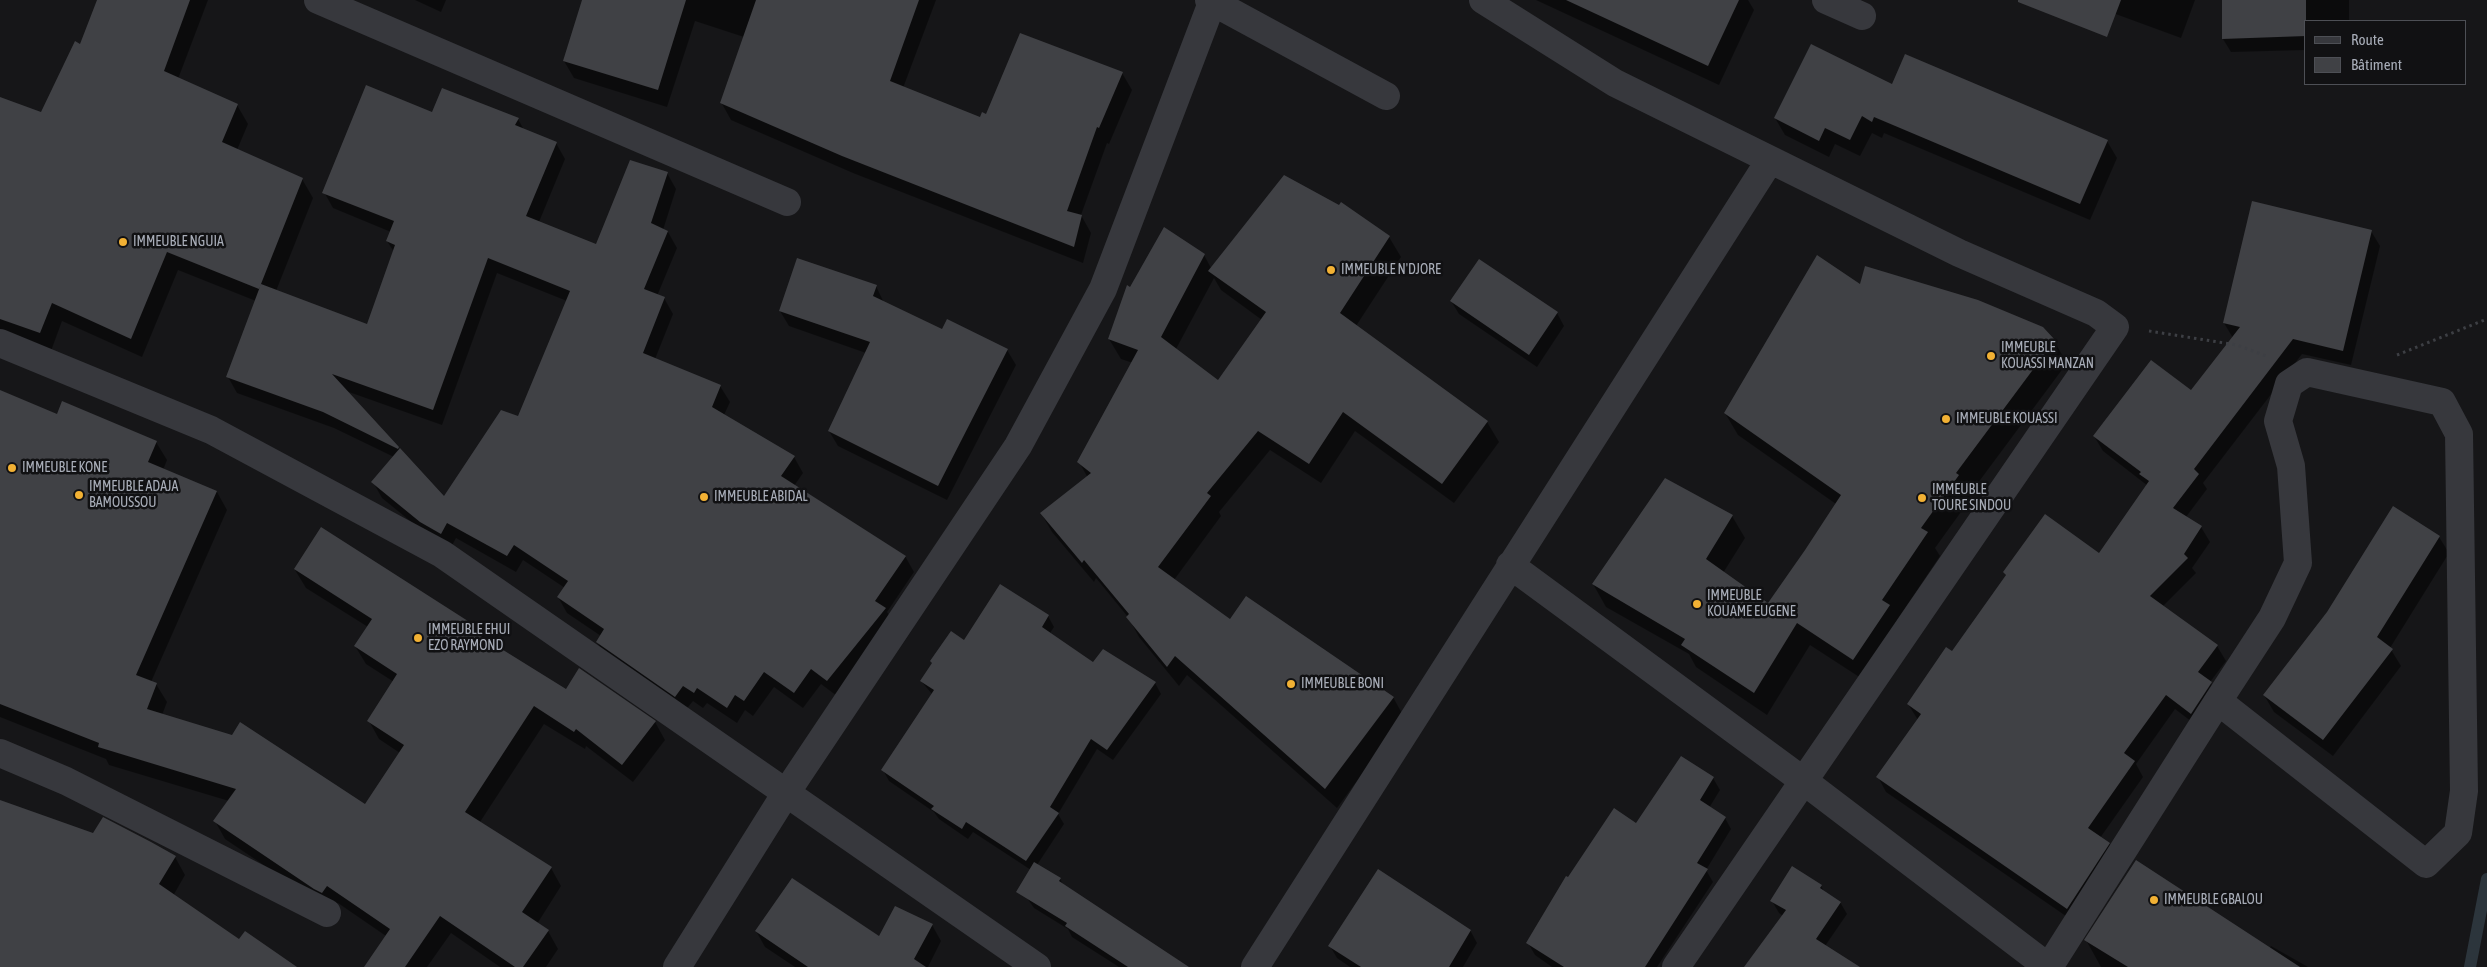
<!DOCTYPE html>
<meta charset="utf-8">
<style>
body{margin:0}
#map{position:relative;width:2487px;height:967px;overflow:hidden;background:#161618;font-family:"Asap Condensed",sans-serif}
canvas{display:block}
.legend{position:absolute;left:2304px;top:20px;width:162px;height:65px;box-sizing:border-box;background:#111113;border:1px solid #4d4f55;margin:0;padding:6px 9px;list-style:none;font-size:15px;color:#a8adb8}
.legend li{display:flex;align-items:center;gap:10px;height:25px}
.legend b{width:25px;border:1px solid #4d4f55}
</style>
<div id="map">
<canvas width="2487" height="967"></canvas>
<ul class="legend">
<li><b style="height:6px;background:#37383d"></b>Route</li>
<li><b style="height:14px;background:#404145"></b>Bâtiment</li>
</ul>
</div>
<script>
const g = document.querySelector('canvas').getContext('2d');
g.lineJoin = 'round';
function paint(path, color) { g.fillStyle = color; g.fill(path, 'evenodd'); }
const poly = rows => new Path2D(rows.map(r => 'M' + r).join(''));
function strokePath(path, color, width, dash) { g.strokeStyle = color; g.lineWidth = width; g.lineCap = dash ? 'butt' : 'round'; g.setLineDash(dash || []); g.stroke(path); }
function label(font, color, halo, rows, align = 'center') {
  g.font = font + ' "Asap Condensed",sans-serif'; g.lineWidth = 5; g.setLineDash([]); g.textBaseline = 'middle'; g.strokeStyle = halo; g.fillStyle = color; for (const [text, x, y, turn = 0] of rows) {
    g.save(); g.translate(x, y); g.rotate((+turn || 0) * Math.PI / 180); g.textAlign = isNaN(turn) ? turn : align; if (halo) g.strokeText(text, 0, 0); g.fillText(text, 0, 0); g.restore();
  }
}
paint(poly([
 [98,0,208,0,178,79,237,105,248,124,237,150,302,179,313,198,276,291,368,325,394,252,387,241,391,232,333,208,324,192,433,113,518,119,524,130,556,143,565,159,539,222,596,245,667,173,676,189,663,230,668,232,677,248,657,296,664,298,673,314,655,359,720,386,730,402,724,415,794,457,803,473,794,486,905,556,914,572,887,612,895,625,837,696,821,684,803,708,774,687,753,716,745,710,737,723,707,703,703,708,693,701,684,712,606,658,597,642,601,636,567,613,558,597,565,588,523,560,516,572,456,538,450,549,431,538,382,498,373,482,394,457,334,428,237,393,228,377,256,301,178,270,142,357,62,321,51,351,0,333,0,98,42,114,81,45],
 [497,273,567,301,519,418,444,498,346,391,442,425],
 [415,0,446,0,441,12],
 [583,0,936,0,903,88,981,119,1122,73,1132,90,1109,144,1107,143,1081,215,1091,233,1083,263,853,173,731,120,721,102,744,37,695,21,667,107,574,78,564,61],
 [1536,0,1748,0,1754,10,1719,85],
 [2097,0,2195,0,2181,38,2102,9],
 [2223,0,2349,0,2349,21,2306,21,2306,50,2231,52,2223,39],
 [1893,86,2107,141,2117,158,2090,220,1884,133,1882,138,1872,133,1860,156,1835,144,1829,157,1785,135,1775,118],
 [1341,204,1389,237,1401,257,1356,326,1487,422,1499,442,1454,503,1355,431,1321,483,1270,450,1219,512,1221,516,1174,580,1230,621,1393,697,1404,717,1337,808,1187,675,1179,686,1139,637,1128,617,1096,578,1094,582,1052,532,1041,513,1088,478,1079,462,1133,363,1121,359,1109,339,1131,288,1204,255,1211,268,1339,207],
 [1214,278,1221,290,1262,320,1218,382,1176,349],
 [2371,231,2380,246,2351,365,2302,354,2203,483,2207,489,2186,517,2201,527,2210,542,2192,568,2196,573,2162,607,2217,646,2226,661,2210,682,2219,698,2200,728,2175,709,2136,764,2143,777,2100,838,2109,843,2117,858,2076,923,1886,792,1878,777,1918,720,1908,704,1952,653,2006,576,2004,572,2099,554,2148,486,2103,451,2094,436,2191,392,2233,338,2224,323],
 [876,286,884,303,943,331,1007,350,1016,365,947,500,838,446,829,431,866,353,789,326,780,311],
 [1861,286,2054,341,2067,363,1969,495,1971,498,1935,548,1940,556,1897,620,1902,628,1867,682,1810,645,1767,715,1696,667,1689,654,1606,607,1593,584,1732,516,1745,538,1723,573,1768,605,1836,504,1738,435,1725,413],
 [1451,301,1557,313,1564,326,1537,367,1459,314],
 [0,391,58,415,156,442,167,460,163,470,217,492,227,510,151,682,156,684,167,702,162,715,365,806,400,753,379,739,369,721,394,682,366,664,355,646,368,627,306,588,295,570,481,631,486,640,566,691,655,722,665,740,633,782,586,746,585,749,544,724,480,822,551,868,561,886,537,924,548,931,558,949,546,967,500,967,451,933,427,967,365,967,386,936,338,903,333,911,326,907,225,839,215,821,229,801,109,765,106,759,0,717],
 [2439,537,2449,553,2390,648,2401,666,2333,756,2274,712,2264,695],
 [1048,616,1054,627,1050,633,1094,663,1155,683,1161,694,1113,760,1097,749,1058,814,1064,824,1037,865,1060,879,1064,886,1187,967,1119,967,1072,937,1068,929,1034,908,1020,888,1031,870,973,832,968,839,939,819,934,812,889,781,883,770,932,694,921,681,964,642],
 [1681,758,1713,778,1720,790,1709,808,1725,818,1731,829,1706,870,1713,882,1657,967,1552,967,1535,955,1528,943,1568,879,1636,825],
 [0,802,94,834,175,857,185,875,173,896,239,941,294,967,0,967],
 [1821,886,1825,893,1840,902,1847,914,1825,946,1857,967,1754,967,1783,916,1779,913,1772,901],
 [895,908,932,925,941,941,928,967,795,967,765,947,756,931,880,938],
 [1470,930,1477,943,1463,967,1350,967,1337,958,1330,946],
 [2086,940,2269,949,2271,946,2308,967,2101,967]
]), '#0007');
strokePath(poly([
 [2470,967,2487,879]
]), '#2c353c', 12);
paint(poly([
 [97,0,190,0,164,71,238,104,222,142,303,178,259,289,167,252,131,339,52,303,40,333,0,319,0,97,41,112,75,41,80,44],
 [582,0,686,0,658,90,563,61],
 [756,0,919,0,890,81,980,117,982,112,986,114,1020,33,1123,72,1099,128,1097,127,1067,211,1082,215,1074,247,842,156,720,103],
 [1566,0,1739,0,1708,66],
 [2018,0,2121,0,2107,37,2018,2],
 [2222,0,2306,0,2306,36,2222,39],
 [1811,44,1892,84,1905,54,2108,140,2080,204,1874,117,1872,122,1862,116,1850,140,1825,128,1819,141,1774,118],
 [366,85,432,112,442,88,519,118,515,125,557,142,526,216,596,244,630,160,668,172,651,223,668,231,644,289,665,297,643,353,721,385,712,407,795,456,781,476,906,556,875,601,886,608,827,681,811,669,794,693,764,672,744,701,735,695,727,708,697,688,694,693,683,686,675,697,596,642,604,629,557,597,568,581,514,545,507,556,447,523,441,534,420,522,371,482,400,448,444,496,501,410,518,416,570,291,488,258,433,410,332,374,399,447,398,449,323,412,226,377,261,284,367,324,395,245,386,241,394,221,322,193],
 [1284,175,1339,205,1341,202,1390,236,1340,313,1488,421,1442,484,1343,412,1309,464,1258,431,1207,493,1211,496,1158,567,1230,619,1246,596,1394,697,1325,789,1175,656,1167,667,1126,617,1129,614,1084,560,1082,563,1040,513,1091,473,1077,462,1138,350,1108,339,1127,285,1130,287,1164,227,1205,254,1161,337,1218,380,1266,312,1208,271],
 [2252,201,2372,230,2343,351,2293,339,2194,469,2199,474,2173,508,2202,526,2184,554,2188,558,2150,596,2218,645,2198,672,2212,682,2191,714,2166,695,2124,753,2135,761,2088,828,2110,843,2067,909,1876,777,1921,714,1907,704,1946,647,1952,651,2006,575,2003,572,2045,514,2099,553,2149,481,2139,474,2141,472,2093,436,2151,360,2191,390,2240,327,2223,323],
 [1817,255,1860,284,1865,266,1978,300,2043,327,2055,340,1956,473,1959,475,1921,528,1928,532,1882,600,1890,605,1853,660,1797,623,1754,693,1681,645,1685,639,1592,584,1665,478,1733,515,1706,559,1768,603,1805,550,1841,495,1724,413],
 [797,258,877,285,873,296,942,329,947,319,1008,349,938,486,828,431,870,342,779,311],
 [1479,259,1558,312,1529,355,1450,301],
 [0,390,57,414,62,401,157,441,148,462,217,491,136,675,157,683,147,709,232,735,240,722,365,804,404,745,367,721,397,674,354,646,372,619,294,569,321,527,482,630,479,635,566,689,579,668,656,721,622,765,576,729,574,732,534,706,465,812,552,867,522,912,549,930,523,967,515,967,440,916,405,967,364,967,390,929,327,886,322,893,314,889,213,821,236,789,98,747,99,743,0,704],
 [2393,506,2440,536,2377,637,2393,649,2323,740,2263,695,2327,612],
 [1000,584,1049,615,1042,627,1093,662,1103,649,1156,682,1107,750,1091,739,1050,807,1059,813,1026,861,966,822,962,829,931,809,934,806,881,770,934,690,920,681,932,663,930,661,951,631,964,640],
 [1681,756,1714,777,1700,800,1726,817,1697,863,1708,869,1645,967,1564,967,1526,943,1566,876,1568,877,1614,808,1636,823],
 [0,800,93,833,103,817,151,842,176,856,159,884,239,939,245,931,297,967,0,967],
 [2136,860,2300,967,2128,967,2084,940],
 [1034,862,1061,878,1059,881,1189,967,1128,967,1065,926,1067,923,1016,892],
 [1792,866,1822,885,1820,888,1841,902,1816,939,1860,967,1744,967,1786,910,1770,901],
 [1378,869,1471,930,1449,967,1361,967,1328,946],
 [792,878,879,936,895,906,933,924,914,959,926,967,808,967,755,931]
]), '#404145');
strokePath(poly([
 [2149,331,2237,345,2269,357],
 [2397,355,2487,319]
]), '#3d3f44', 3, [2.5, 4]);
strokePath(poly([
 [318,0,787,202],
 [1209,0,1386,96],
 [1483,0,1615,83,1959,253,2096,313,2115,327,1676,967],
 [1826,0,1862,16],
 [0,343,211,430,442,554,1037,967],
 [1510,565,1805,782,2048,967],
 [0,753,66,781,327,913],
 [677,967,786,793,1018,446,1103,289,1213,0],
 [1255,967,1770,160],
 [2049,967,2218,701,2272,618,2298,563,2291,466,2278,421,2289,384,2307,372,2442,402,2459,434,2464,791,2458,833,2426,864,2218,701]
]), '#37383d', 28);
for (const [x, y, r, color] of [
 [123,242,5,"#f2b134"],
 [1331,270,5,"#f2b134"],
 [1991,356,5,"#f2b134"],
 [1946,419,5,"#f2b134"],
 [12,468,5,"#f2b134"],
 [79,495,5,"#f2b134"],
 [704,497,5,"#f2b134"],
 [1922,498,5,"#f2b134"],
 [1697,604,5,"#f2b134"],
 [418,638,5,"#f2b134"],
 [1291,684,5,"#f2b134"],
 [2154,900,5,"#f2b134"]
]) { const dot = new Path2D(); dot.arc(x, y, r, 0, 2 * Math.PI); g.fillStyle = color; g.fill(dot); strokePath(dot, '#111113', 2); }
label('14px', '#a8adb8', '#111113', [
 ["IMMEUBLE NGUIA",133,242],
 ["IMMEUBLE N'DJORE",1341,270],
 ["IMMEUBLE",2001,348],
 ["KOUASSI MANZAN",2001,364],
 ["IMMEUBLE KOUASSI",1956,419],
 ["IMMEUBLE KONE",22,468],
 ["IMMEUBLE ADAJA",89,487],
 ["BAMOUSSOU",89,503],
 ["IMMEUBLE",1932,490],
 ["TOURE SINDOU",1932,506],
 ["IMMEUBLE ABIDAL",714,497],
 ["IMMEUBLE",1707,596],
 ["KOUAME EUGENE",1707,612],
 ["IMMEUBLE EHUI",428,630],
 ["EZO RAYMOND",428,646],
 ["IMMEUBLE BONI",1301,684],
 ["IMMEUBLE GBALOU",2164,900]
], 'left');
</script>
